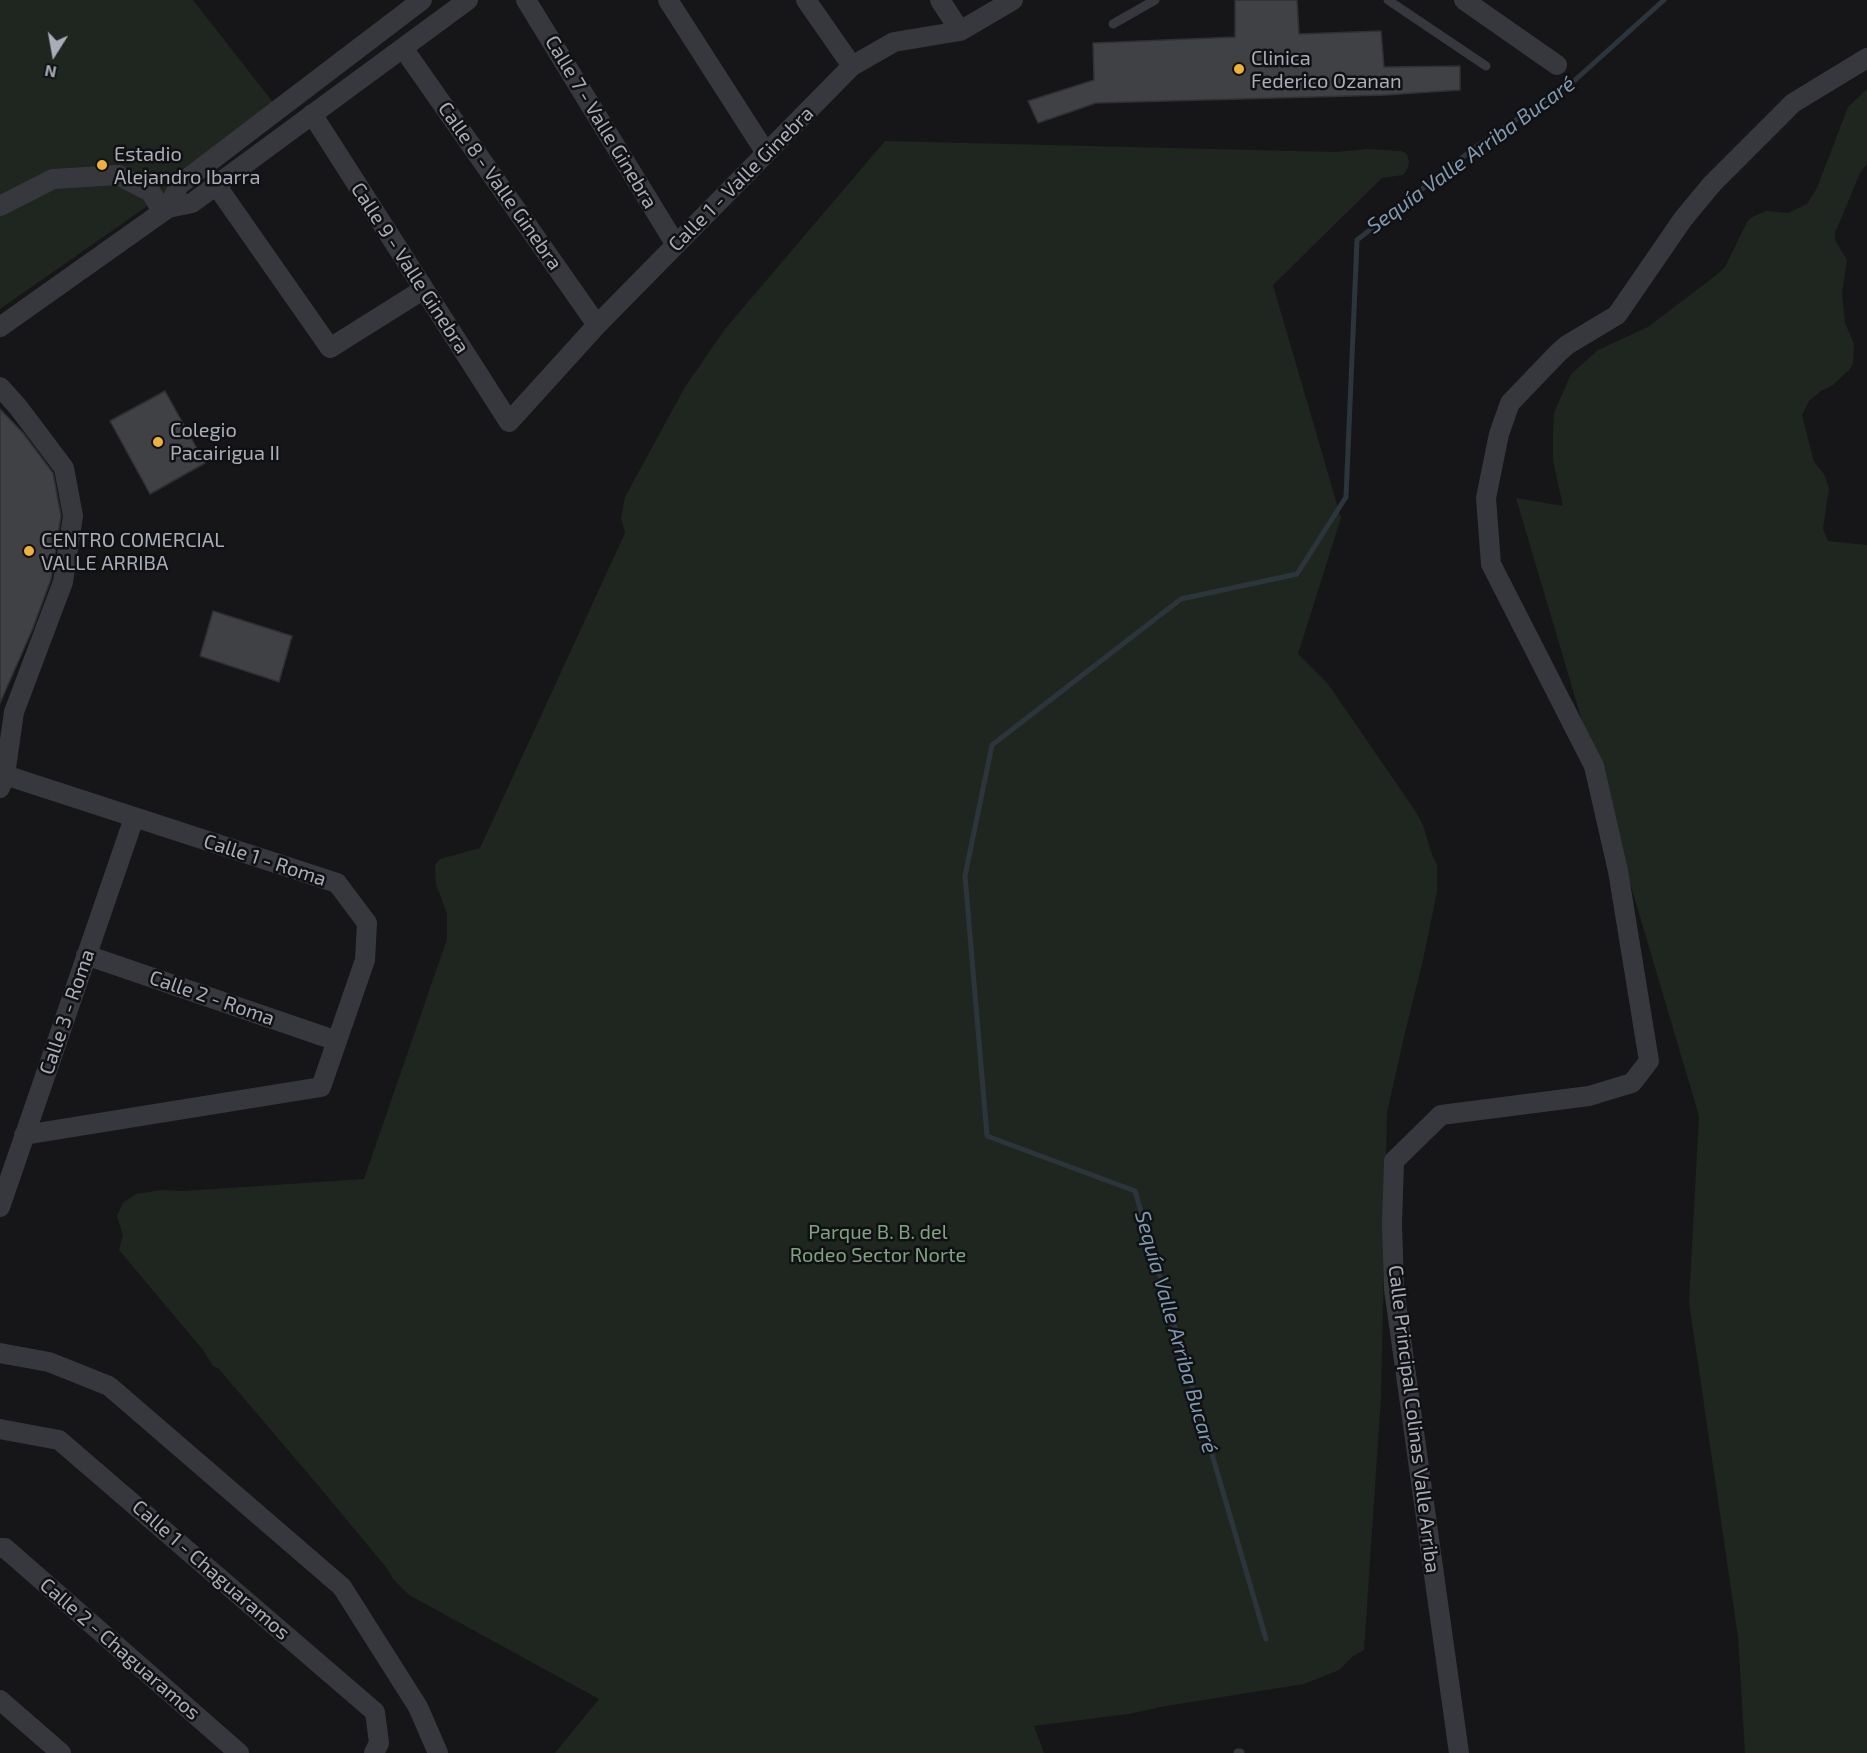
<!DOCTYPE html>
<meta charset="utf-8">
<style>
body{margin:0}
#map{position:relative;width:1867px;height:1753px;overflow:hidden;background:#161618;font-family:"Exo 2",sans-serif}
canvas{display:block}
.north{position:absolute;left:24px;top:24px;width:60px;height:60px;-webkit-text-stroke:4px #111113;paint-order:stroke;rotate:191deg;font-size:16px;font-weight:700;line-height:24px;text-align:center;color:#a8adb8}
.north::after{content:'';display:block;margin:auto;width:21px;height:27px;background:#a8adb8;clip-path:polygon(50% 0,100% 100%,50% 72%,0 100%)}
</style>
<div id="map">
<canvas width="1867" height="1753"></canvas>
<div class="north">N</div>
</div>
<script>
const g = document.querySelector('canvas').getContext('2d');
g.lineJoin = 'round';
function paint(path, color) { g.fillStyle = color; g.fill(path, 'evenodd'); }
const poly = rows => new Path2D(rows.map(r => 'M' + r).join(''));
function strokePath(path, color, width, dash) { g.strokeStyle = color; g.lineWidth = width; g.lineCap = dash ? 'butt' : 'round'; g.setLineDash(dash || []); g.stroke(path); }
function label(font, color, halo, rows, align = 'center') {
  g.font = font + ' "Exo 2",sans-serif'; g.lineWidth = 5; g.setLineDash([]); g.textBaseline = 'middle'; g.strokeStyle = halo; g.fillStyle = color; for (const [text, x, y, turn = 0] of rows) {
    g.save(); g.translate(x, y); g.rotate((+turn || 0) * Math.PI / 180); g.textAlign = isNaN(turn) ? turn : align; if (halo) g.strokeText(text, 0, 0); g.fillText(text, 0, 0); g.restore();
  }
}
paint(poly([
 [0,0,193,0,279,110,129,219,0,309],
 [1867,89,1867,164,1860,173,1835,233,1835,240,1847,260,1842,293,1845,323,1854,344,1853,363,1850,369,1833,385,1821,391,1809,401,1802,415,1814,462,1824,474,1829,488,1823,529,1828,541,1867,545,1867,1753,1745,1753,1738,1637,1689,1302,1699,1116,1516,498,1563,506,1553,461,1553,434,1554,413,1571,374,1598,350,1648,327,1715,276,1725,267,1747,222,1752,217,1766,211,1788,213,1807,204,1817,188,1848,107],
 [885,141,1336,152,1369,149,1401,151,1407,154,1409,161,1408,168,1403,175,1382,178,1273,285,1341,518,1298,654,1328,684,1416,812,1423,825,1431,852,1437,865,1437,892,1423,960,1404,1037,1387,1113,1381,1397,1364,1650,1353,1656,1339,1670,1304,1684,1166,1706,1128,1714,1034,1726,1044,1753,555,1753,599,1699,409,1595,394,1580,385,1566,316,1483,219,1369,213,1366,203,1350,119,1250,123,1235,117,1216,123,1203,136,1194,162,1190,184,1191,364,1179,447,939,447,914,436,884,435,865,440,859,480,848,625,533,621,518,625,497,685,387,725,329]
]), '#1e261f');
strokePath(poly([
 [1266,1639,1135,1191,987,1136,965,876,992,745,1181,599,1297,574,1346,497,1357,240,1477,146,1574,81,1664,0]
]), '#2c353c', 5);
const building = poly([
 [1235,0,1297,0,1299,34,1381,31,1384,67,1460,66,1460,90,1386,95,1096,103,1038,123,1028,101,1094,80,1093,43,1235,37,1235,0],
 [165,391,205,463,150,494,110,421,165,391],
 [0,409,23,433,53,473,61,516,51,579,33,628,0,703,0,409],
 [213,611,292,636,279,682,200,656,213,611]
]);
paint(building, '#404145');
strokePath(building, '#303034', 1.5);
strokePath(poly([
 [1388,0,1486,66],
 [1113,24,1155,0],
 [1238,1753,1240,1753]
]), '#37383d', 9);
strokePath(poly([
 [526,0,676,245],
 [668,0,766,153],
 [806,0,852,66],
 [940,0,960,31],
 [1464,0,1557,65],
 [403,48,597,325],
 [312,114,509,422,597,325,852,66,894,42,960,31,1013,0],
 [216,185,330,348,424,289],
 [0,206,53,179,118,175,151,192,162,212],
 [168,208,179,185,422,0],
 [0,327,168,208,192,203,468,0],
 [0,387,18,407,64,468,73,516,63,582,14,712,5,775,0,788],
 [5,775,337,883,367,923,365,960,321,1087,24,1135],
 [86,955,337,1041],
 [0,1207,134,818],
 [0,1353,49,1362,109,1386,342,1587,418,1707,438,1753],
 [0,1429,59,1440,375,1712,379,1743,374,1753],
 [0,1548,5,1548,239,1753],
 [0,1700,61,1753],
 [1459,1753,1394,1289,1392,1224,1394,1161,1441,1115,1589,1096,1632,1083,1649,1061,1618,871,1594,766,1491,564,1486,498,1499,434,1510,403,1558,353,1567,345,1617,315,1683,219,1712,184,1793,103,1867,58]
]), '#37383d', 20);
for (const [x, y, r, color] of [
 [1239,69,6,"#f2b134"],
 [102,165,6,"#f2b134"],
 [158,442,6,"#f2b134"],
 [29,551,6,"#f2b134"]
]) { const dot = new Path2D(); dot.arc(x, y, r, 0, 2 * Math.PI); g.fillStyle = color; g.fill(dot); strokePath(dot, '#111113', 2); }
label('20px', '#a8adb8', '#111113', [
 ["Clinica",1251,58],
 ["Federico Ozanan",1251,81],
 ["Estadio",114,154],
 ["Alejandro Ibarra",114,177],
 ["Colegio",170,430],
 ["Pacairigua II",170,453],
 ["CENTRO COMERCIAL",41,540],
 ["VALLE ARRIBA",41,563]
], 'left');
label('20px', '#a8adb8', '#111113', [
 ["Calle 7 - Valle Ginebra",601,122,59],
 ["Calle 1 - Valle Ginebra",741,179,-45],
 ["Calle 8 - Valle Ginebra",500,186,55],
 ["Calle 9 - Valle Ginebra",410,268,57],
 ["Calle 1 - Roma",265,860,18],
 ["Calle 2 - Roma",212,998,19],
 ["Calle 3 - Roma",67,1012,-71],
 ["Calle Principal Colinas Valle Arriba",1414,1419,83],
 ["Calle 1 - Chaguaramos",211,1570,41],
 ["Calle 2 - Chaguaramos",120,1649,41]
]);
label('20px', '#7fa381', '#111113', [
 ["Parque B. B. del",878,1232],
 ["Rodeo Sector Norte",878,1255]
]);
label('italic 21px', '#7f9bb3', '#111113', [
 ["Sequía Valle Arriba Bucaré",1471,155,-36],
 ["Sequía Valle Arriba Bucaré",1176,1332,74]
]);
</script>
